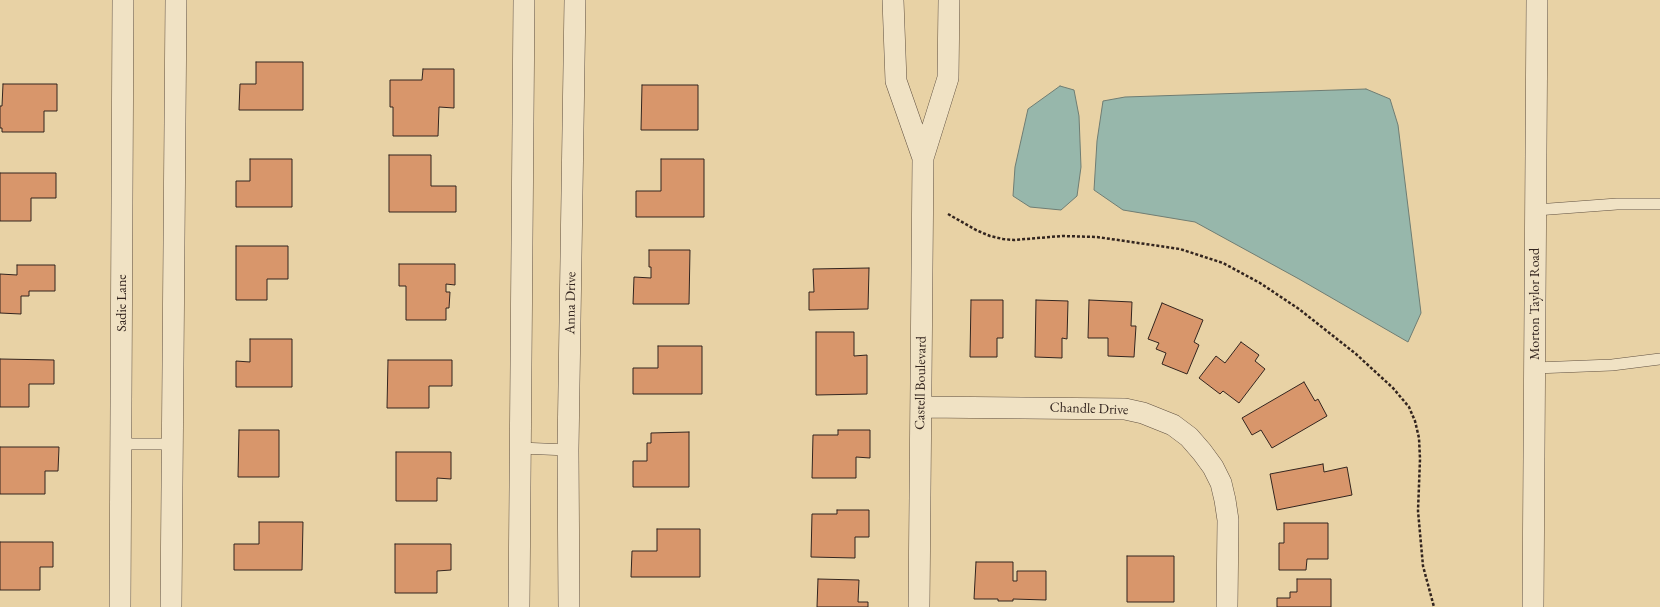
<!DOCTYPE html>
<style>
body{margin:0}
canvas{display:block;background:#e8d2a5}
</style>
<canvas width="1660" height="607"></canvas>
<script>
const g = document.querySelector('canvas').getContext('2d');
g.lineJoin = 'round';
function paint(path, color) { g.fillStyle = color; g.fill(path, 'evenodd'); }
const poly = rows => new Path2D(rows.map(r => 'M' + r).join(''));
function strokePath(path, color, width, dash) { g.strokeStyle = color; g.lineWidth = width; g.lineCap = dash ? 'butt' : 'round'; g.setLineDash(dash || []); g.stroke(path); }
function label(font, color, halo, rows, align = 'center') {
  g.font = font + ' "EB Garamond",serif'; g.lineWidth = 3; g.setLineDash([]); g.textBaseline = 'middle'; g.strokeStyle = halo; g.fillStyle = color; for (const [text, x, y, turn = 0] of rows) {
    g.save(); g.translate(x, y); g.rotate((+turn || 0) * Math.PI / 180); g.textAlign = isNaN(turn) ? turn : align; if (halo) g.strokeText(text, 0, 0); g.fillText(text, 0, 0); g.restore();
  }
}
const water = poly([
 [1060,86,1074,90,1079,116,1081,167,1077,196,1061,210,1030,207,1013,196,1015,167,1028,109,1060,86],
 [1366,89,1390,99,1398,125,1421,313,1408,342,1299,279,1195,222,1123,210,1094,190,1097,141,1103,101,1125,97,1366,89]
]);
paint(water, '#97b7ab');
strokePath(water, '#6f7d73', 1);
const building = poly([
 [256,62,303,62,303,110,239,110,240,84,256,84,256,62],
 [423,69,454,69,454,108,439,107,438,136,393,136,393,107,390,107,390,80,422,80,423,69],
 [3,84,57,84,57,111,44,111,44,132,2,132,2,128,0,128,0,106,2,106,3,84],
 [642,85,698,85,698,130,641,130,642,85],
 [389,155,431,155,431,186,456,186,456,212,389,212,389,155],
 [250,159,292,159,292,207,236,207,236,181,250,181,250,159],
 [661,159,704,159,704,217,636,217,636,191,661,191,661,159],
 [0,173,56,173,56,198,31,198,31,221,0,221,0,173],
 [236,246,288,246,288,279,267,279,267,300,236,300,236,246],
 [649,250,690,250,689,304,633,304,634,277,651,278,651,267,649,267,649,250],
 [399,264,455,264,455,285,446,284,446,292,450,292,449,308,446,308,446,320,406,320,406,286,399,286,399,264],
 [17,265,55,265,55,291,29,291,29,296,21,296,21,314,0,313,0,274,17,275,17,265],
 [869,268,868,309,809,310,809,292,814,292,813,269,869,268],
 [971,300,1003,300,1003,338,997,338,997,357,970,357,971,300],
 [1036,300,1068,301,1067,339,1062,338,1062,358,1035,357,1036,300],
 [1089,300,1132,302,1131,326,1136,326,1134,357,1108,356,1108,338,1088,338,1089,300],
 [1162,303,1203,320,1194,342,1199,345,1187,374,1162,364,1166,353,1156,349,1159,343,1148,339,1162,303],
 [816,332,854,332,854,356,867,355,867,394,816,395,816,332],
 [250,339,292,339,292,387,236,387,236,361,250,362,250,339],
 [1241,342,1259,355,1255,361,1265,369,1239,403,1223,391,1220,394,1199,378,1216,356,1225,363,1241,342],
 [658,346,702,346,702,394,633,394,633,368,658,368,658,346],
 [0,359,54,360,54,384,29,384,29,407,0,407,0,359],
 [388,360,452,360,452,386,429,386,429,408,387,408,388,360],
 [1304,382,1315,401,1318,399,1327,416,1272,448,1261,430,1252,435,1242,418,1304,382],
 [239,430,279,430,279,477,238,477,239,430],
 [838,430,870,430,870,458,856,457,856,478,812,478,813,435,838,435,838,430],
 [689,432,689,487,633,487,633,461,647,461,647,443,651,443,651,433,689,432],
 [0,447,59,447,58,471,45,471,45,494,0,494,0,447],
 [396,452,451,452,451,479,437,478,437,501,396,501,396,452],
 [1323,464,1324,472,1347,467,1352,495,1277,510,1270,474,1323,464],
 [837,510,869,510,869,537,855,537,855,558,811,557,812,514,837,514,837,510],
 [259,522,303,522,302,570,234,570,234,544,259,544,259,522],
 [1284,523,1328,523,1328,559,1307,559,1306,570,1279,570,1279,543,1284,543,1284,523],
 [657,529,700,529,700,577,631,577,632,551,657,551,657,529],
 [0,542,53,542,53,567,40,567,40,590,0,590,0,542],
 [395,544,451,544,451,570,437,571,437,593,395,593,395,544],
 [1127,556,1174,556,1174,602,1127,602,1127,556],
 [976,562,1013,562,1013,581,1017,581,1017,571,1046,571,1046,600,1013,599,1013,601,998,601,998,599,974,599,976,562],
 [818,579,859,580,858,602,868,602,868,607,817,607,818,579],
 [1297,579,1331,579,1331,607,1277,607,1277,598,1290,598,1290,592,1297,592,1297,579]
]);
paint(building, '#d8966b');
strokePath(building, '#33251f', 1);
const lane = poly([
 [1536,210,1617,204,1660,204],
 [1535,368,1612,365,1660,359],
 [122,444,172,444],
 [520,448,568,450]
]);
const street = poly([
 [893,0,896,81,923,158],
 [921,407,1125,409,1143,413,1173,425,1189,437,1202,452,1213,467,1221,483,1225,500,1228,520,1227,607],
 [120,607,123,0],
 [171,607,176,0],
 [519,607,524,0],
 [569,607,568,450,575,0],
 [919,607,923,158,948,78,949,0],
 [1533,607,1537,0]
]);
strokePath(lane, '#605040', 12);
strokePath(street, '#605040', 22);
strokePath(poly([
 [948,214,976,230,990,236,1003,239,1014,240,1062,236,1097,237,1180,249,1223,263,1260,283,1299,309,1356,354,1393,388,1409,407,1415,421,1419,438,1420,459,1418,511,1423,566,1434,607]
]), '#33251f', 2.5, [3, 2]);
strokePath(lane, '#f0e2c4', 11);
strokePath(street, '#f0e2c4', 21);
label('14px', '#33251f', '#f0e2c4', [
 ["Sadie Lane",122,303,-90],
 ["Anna Drive",571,303,-89],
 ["Morton Taylor Road",1535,304,-90],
 ["Castell Boulevard",921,383,-89],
 ["Chandle Drive",1089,409,2]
]);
</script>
